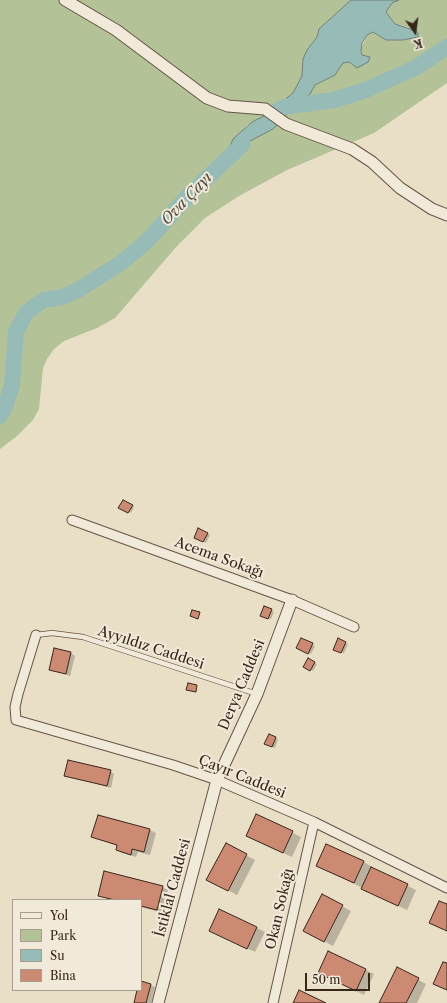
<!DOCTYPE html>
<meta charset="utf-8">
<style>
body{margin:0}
#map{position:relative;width:447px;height:1003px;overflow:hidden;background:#e9dec6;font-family:"Libre Caslon Text",serif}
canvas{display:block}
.legend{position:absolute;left:12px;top:899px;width:130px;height:92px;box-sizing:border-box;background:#f1eada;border:1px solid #a79c8e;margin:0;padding:5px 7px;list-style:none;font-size:12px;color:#39261b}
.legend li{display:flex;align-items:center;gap:8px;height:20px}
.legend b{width:20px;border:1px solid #a79c8e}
.north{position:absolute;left:395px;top:12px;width:40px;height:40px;-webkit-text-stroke:3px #f1eada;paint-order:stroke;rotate:166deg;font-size:11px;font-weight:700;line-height:16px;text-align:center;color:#39261b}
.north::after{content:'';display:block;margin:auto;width:14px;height:18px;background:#39261b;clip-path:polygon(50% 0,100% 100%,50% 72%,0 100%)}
.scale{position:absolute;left:305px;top:973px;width:65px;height:18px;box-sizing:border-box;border:2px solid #39261b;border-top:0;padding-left:5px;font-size:12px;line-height:14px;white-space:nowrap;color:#39261b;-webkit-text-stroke:3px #f1eada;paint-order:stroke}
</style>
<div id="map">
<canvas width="447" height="1003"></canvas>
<ul class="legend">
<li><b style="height:5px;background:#f1eada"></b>Yol</li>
<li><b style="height:11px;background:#b4c297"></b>Park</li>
<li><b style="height:11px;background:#97bcb7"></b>Su</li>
<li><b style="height:11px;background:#cb8a71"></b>Bina</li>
</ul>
<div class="north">K</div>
<div class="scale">50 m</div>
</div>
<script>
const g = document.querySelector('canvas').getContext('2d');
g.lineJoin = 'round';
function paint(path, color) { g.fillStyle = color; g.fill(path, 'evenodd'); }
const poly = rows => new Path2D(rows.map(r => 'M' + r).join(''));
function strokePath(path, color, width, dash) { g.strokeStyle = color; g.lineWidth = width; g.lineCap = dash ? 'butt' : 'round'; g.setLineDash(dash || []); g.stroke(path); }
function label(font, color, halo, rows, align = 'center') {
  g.font = font + ' "Libre Caslon Text",serif'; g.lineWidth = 4; g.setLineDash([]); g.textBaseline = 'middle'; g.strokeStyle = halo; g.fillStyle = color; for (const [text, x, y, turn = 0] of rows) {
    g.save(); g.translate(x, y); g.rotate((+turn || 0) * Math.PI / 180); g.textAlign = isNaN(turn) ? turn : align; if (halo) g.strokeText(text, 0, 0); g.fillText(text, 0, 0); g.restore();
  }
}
paint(poly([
 [0,0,351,0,319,29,318,37,311,44,303,59,302,76,293,93,266,115,247,125,241,133,233,139,227,154,232,164,241,156,250,141,273,129,297,104,310,94,315,85,335,75,343,63,349,62,353,66,362,55,361,49,367,35,373,32,386,40,403,40,418,37,411,28,395,24,386,12,392,3,399,0,447,0,447,83,374,133,287,170,239,196,205,218,177,246,115,318,97,328,64,341,54,349,47,359,43,368,39,409,33,420,17,436,0,449]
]), '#b4c297');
const water = poly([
 [351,0,399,0,392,3,386,12,395,24,416,31,418,33,418,37,403,40,386,40,373,32,367,35,362,43,361,52,362,55,370,57,368,62,357,68,349,62,343,63,335,75,315,85,310,94,297,104,273,129,250,141,241,156,232,164,229,163,227,154,233,139,252,122,266,115,293,93,302,76,303,59,307,50,317,37,319,29,351,0]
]);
paint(water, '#97bcb7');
strokePath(water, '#718079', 1);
paint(poly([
 [124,501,134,507,131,513,120,507],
 [199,530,210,535,206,543,195,537],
 [271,610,274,612,271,619,264,617],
 [302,639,315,646,311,654,298,648],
 [345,643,348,644,344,653,337,651],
 [71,653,75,656,70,676,50,669],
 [308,659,317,664,313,671,304,666],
 [269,735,278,739,275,748,268,745],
 [110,771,114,774,111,788,65,775],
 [256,815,301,837,292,857,255,840],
 [98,816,150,830,156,833,150,855,138,852,136,857,122,853,117,850,118,846,92,837],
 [226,845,255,860,237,895,216,884],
 [327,845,364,862,372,867,371,868,416,890,407,910,326,870],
 [162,887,168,890,162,913,141,907,141,900,112,900,99,895],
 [322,896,351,911,333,946,312,935],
 [257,928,265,932,255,952,210,931],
 [398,969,426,984,417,1003,380,1003],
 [366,970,374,974,364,995,328,977],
 [141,982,155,987,151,1003,135,1003,138,990,141,990]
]), '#0003');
strokePath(poly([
 [275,112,284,107,334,100,366,90,415,68,447,47],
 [0,416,5,407,12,385,16,332,26,313,43,300,63,297,78,290,121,263,147,241,191,193,243,144]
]), '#97bcb7', 16);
const building = poly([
 [123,500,133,505,128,513,118,508,123,500],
 [198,528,208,533,203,542,194,538,198,528],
 [264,606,272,609,268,619,260,616,264,606],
 [192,610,200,612,198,619,190,616,192,610],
 [301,638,313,643,308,654,296,648,301,638],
 [338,638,346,642,341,653,333,650,338,638],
 [54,648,71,652,66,674,49,670,54,648],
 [308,658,315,662,310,671,303,667,308,658],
 [188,683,197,685,196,692,186,690,188,683],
 [269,734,276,737,272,747,264,744,269,734],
 [68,760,111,770,107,786,64,776,68,760],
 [256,814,293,831,283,853,246,836,256,814],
 [98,815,150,829,144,852,132,849,131,855,116,850,117,845,91,837,98,815],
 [226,843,247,854,228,891,206,880,226,843],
 [326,844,364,861,354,883,316,866,326,844],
 [371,867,408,884,398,906,361,889,371,867],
 [104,871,163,886,157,910,141,906,141,900,115,900,98,896,104,871],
 [322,894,343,905,324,942,303,931,322,894],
 [439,901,447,904,447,931,429,923,439,901],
 [219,909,257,927,247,949,209,931,219,909],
 [328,951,366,969,356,991,318,973,328,951],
 [443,962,447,963,447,990,433,984,443,962],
 [397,967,419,978,406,1003,379,1003,397,967],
 [141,981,151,984,146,1003,134,1003,137,990,141,990,141,981],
 [299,990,326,1003,293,1003,299,990]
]);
paint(building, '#cb8a71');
strokePath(building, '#39261b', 1);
const service = poly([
 [36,635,52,633,83,637,257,694]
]);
const minor = poly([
 [72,520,292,600,354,627],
 [36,635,18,694,15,707,16,720,173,765,217,780,314,822,447,888],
 [273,1003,314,822]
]);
const tertiary = poly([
 [65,0,116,30,207,98,228,106,265,109,286,124,352,149,372,162,400,188,432,209,447,215],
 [158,1003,217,780,257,694,292,600]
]);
strokePath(service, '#655446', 6);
strokePath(minor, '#655446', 11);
strokePath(tertiary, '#655446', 13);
strokePath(service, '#f1eada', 4.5);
strokePath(minor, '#f1eada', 9);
strokePath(tertiary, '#f1eada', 11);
label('14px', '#39261b', '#f1eada', [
 ["Acema Sokağı",219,558,20],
 ["Ayyıldız Caddesi",151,648,18],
 ["Derya Caddesi",242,685,-67],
 ["Çayır Caddesi",242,777,22],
 ["İstiklal Caddesi",173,888,-75],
 ["Okan Sokağı",280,909,-77]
]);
label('italic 15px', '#504c42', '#f1eada', [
 ["Ova Çayı",187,199,-46]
]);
</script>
